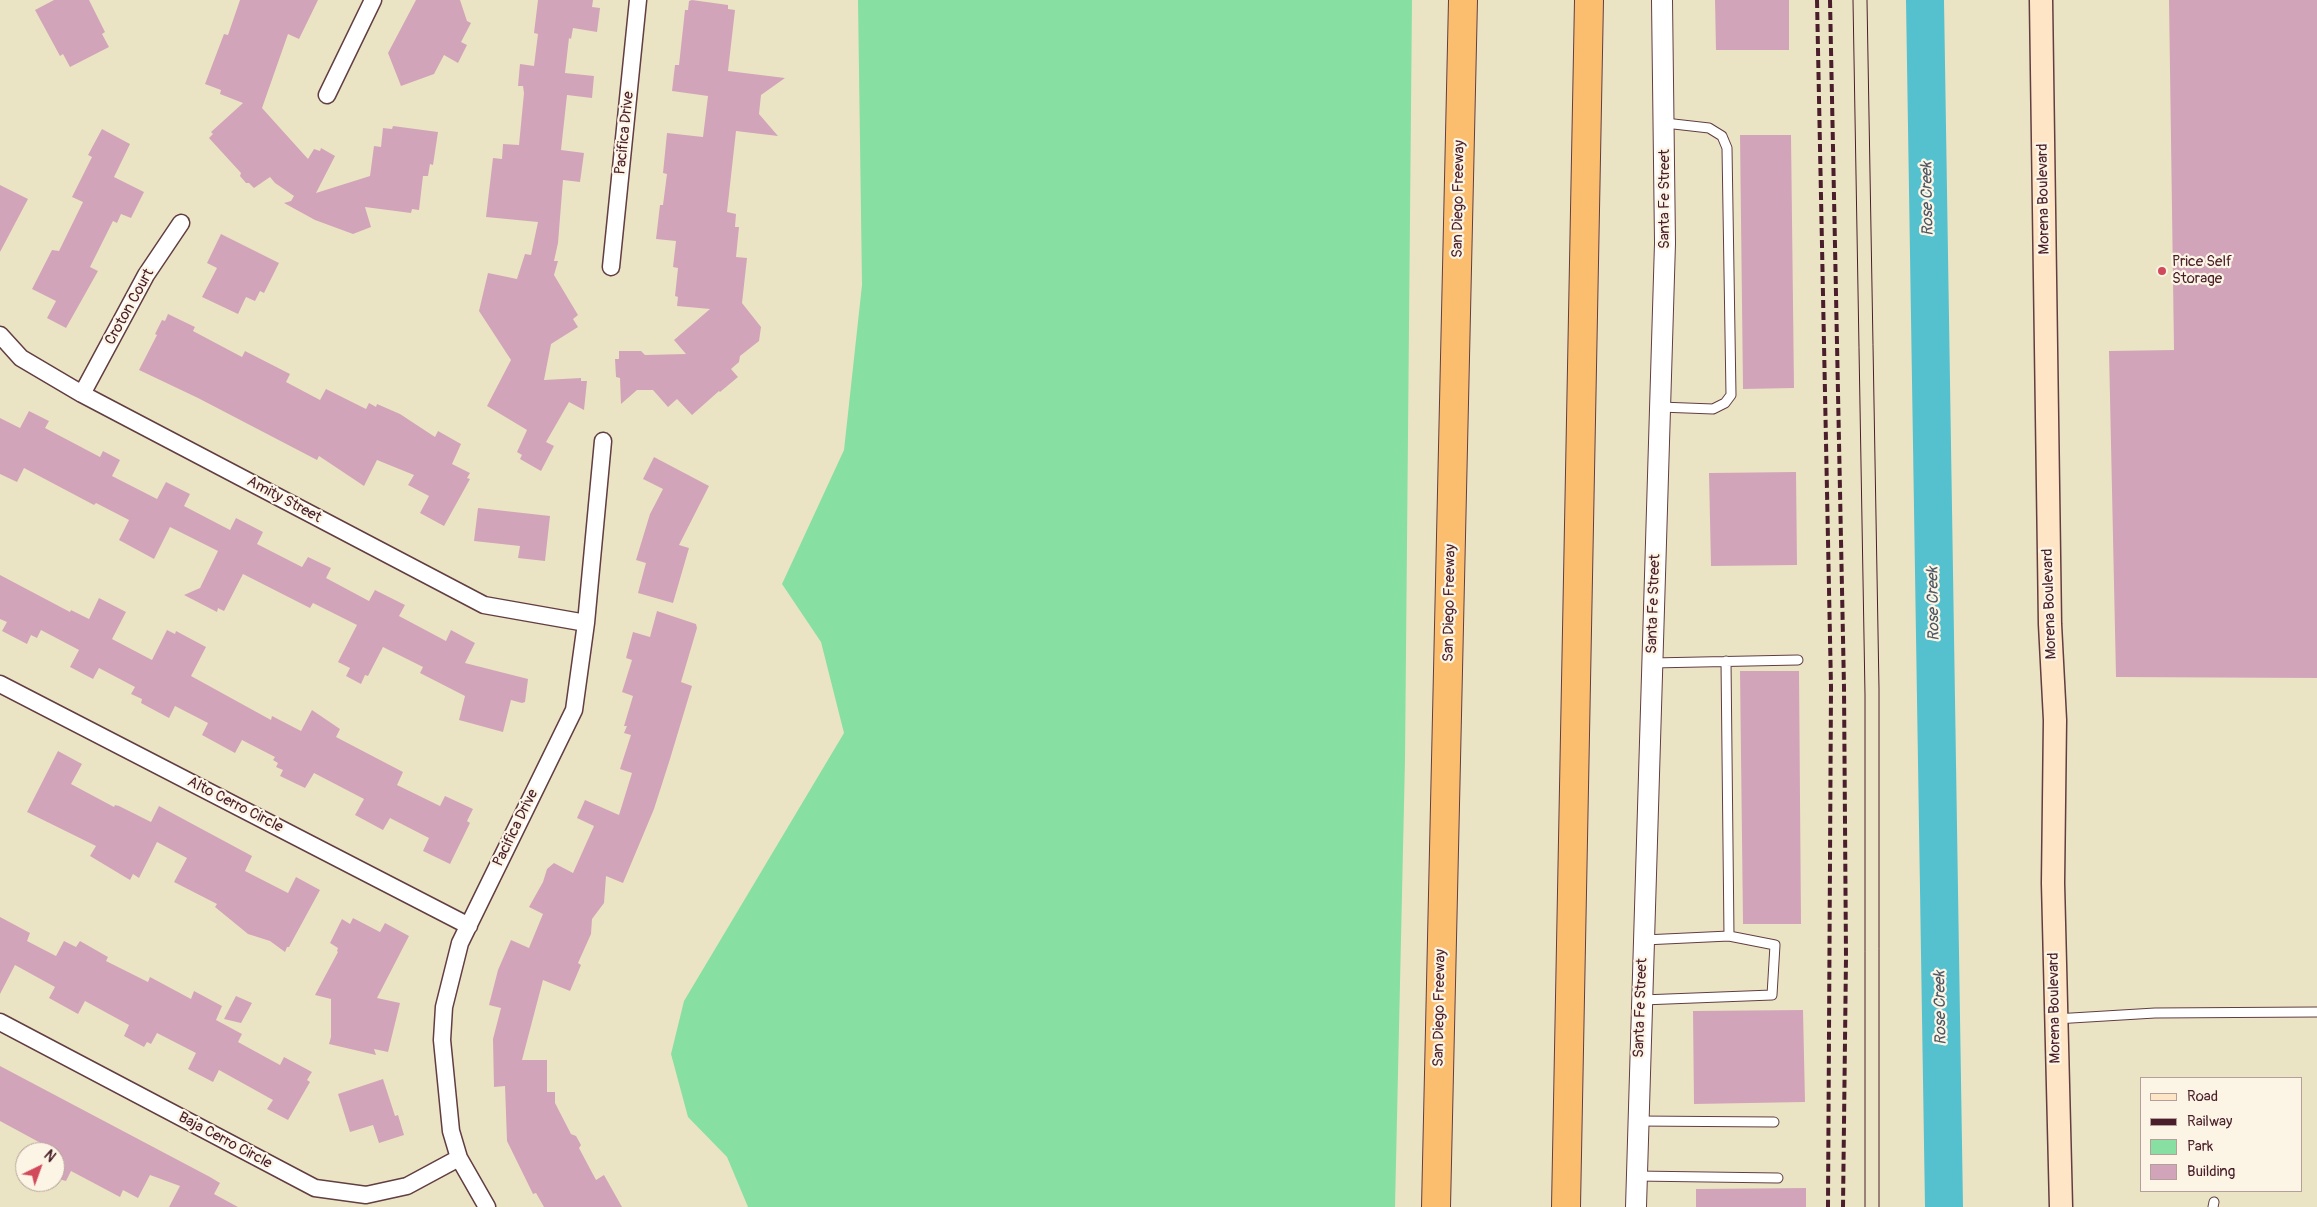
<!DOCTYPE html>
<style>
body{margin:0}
#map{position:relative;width:2317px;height:1207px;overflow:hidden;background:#ebe4c4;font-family:Pangolin,sans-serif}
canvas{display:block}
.legend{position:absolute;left:2140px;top:1077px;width:162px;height:115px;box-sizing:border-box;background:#fcf5e5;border:1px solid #b59f9b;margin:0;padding:6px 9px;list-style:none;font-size:15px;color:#4a1f2b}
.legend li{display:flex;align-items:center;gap:10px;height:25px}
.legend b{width:25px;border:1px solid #b59f9b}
.north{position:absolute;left:15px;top:1142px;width:50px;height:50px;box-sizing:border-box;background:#fcf5e5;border:1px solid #b59f9b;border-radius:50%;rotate:42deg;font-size:14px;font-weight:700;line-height:20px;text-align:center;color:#4a1f2b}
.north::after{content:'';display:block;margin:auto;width:18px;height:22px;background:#d1495b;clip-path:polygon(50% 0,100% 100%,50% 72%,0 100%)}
</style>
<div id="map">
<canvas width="2317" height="1207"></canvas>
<ul class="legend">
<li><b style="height:6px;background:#fde5c5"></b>Road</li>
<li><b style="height:6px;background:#4a1f2b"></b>Railway</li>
<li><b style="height:14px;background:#88dfa2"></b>Park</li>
<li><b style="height:14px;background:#d2a4b9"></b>Building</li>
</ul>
<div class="north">N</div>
</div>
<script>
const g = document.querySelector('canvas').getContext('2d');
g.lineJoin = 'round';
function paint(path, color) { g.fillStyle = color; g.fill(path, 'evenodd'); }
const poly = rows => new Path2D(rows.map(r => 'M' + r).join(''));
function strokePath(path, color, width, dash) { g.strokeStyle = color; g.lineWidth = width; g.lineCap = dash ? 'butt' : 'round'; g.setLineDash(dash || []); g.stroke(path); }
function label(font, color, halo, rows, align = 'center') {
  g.font = font + ' Pangolin,sans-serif'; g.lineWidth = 4.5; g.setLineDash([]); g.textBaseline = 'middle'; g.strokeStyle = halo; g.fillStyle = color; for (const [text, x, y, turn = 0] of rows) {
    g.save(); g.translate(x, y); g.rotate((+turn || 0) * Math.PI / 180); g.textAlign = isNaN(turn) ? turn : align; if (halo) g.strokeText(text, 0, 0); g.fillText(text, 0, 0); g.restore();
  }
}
paint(poly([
 [858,0,1412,0,1405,760,1395,1207,748,1207,727,1157,688,1117,671,1054,684,1001,844,733,821,642,782,584,844,450,862,285]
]), '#88dfa2');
strokePath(poly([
 [1925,0,1944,1207]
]), '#55c1cf', 38);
paint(poly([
 [54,0,89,0,105,32,102,34,109,47,70,67,63,54,60,56,35,10],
 [240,0,318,0,299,39,288,34,262,108,308,159,314,149,320,151,321,148,335,156,316,193,370,176,374,146,381,147,383,128,392,129,393,126,438,132,433,165,430,164,428,176,423,176,419,210,412,209,411,213,365,207,371,227,353,234,315,220,284,203,291,201,294,196,275,183,270,177,254,188,249,183,246,183,240,176,241,173,209,138,213,134,211,132,243,103,220,94,221,90,205,84,224,34,228,35],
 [416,0,460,0,467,21,471,23,461,42,467,45,458,63,444,55,434,74,401,86,388,53],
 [538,0,593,0,592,7,600,8,597,32,573,28,571,39,569,38,565,73,594,76,592,98,567,95,561,150,584,153,580,182,563,180,558,243,554,261,558,261,554,275,578,315,573,319,578,327,551,344,544,380,581,378,581,381,587,381,584,410,569,402,546,442,554,446,541,471,520,459,522,455,517,452,527,430,487,406,511,360,479,311,488,273,517,279,525,254,531,255,538,222,486,217,493,158,502,159,503,144,519,145,524,93,523,86,518,86,520,64,534,66,538,34,534,33],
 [692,0,728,5,728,9,735,10,728,71,785,78,761,95,759,114,778,136,736,131,727,212,736,214,735,227,739,227,736,257,747,258,742,303,761,327,759,341,740,356,739,362,731,369,738,377,720,392,719,391,692,415,677,399,668,407,653,390,637,390,621,404,620,378,616,377,615,359,619,359,619,351,641,351,645,355,686,354,674,340,710,309,677,306,678,297,675,296,678,268,673,267,676,241,656,239,660,205,663,205,667,174,663,173,667,133,703,137,708,96,672,91,675,65,679,65,685,10,688,10,689,1],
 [1715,0,1789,0,1789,50,1716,50],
 [2169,0,2317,0,2317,678,2116,677,2109,351,2174,350],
 [102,129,130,144,114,177,144,192,131,218,121,214,117,223,113,221,90,267,98,271,66,328,47,318,56,301,32,289,52,250,59,251,83,202,72,197,92,157,88,155],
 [1740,135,1791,135,1794,388,1743,389],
 [0,185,28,199,0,252],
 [221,234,279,263,264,293,260,291,255,301,246,297,238,314,202,297,217,268,207,263],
 [168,314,195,327,193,331,242,357,245,351,290,374,286,382,320,400,326,389,366,409,369,403,376,407,377,404,400,414,435,437,438,431,461,444,452,464,470,473,467,478,470,479,444,526,420,513,429,496,408,485,414,475,377,460,364,486,319,456,317,460,198,398,139,370,157,335,155,334,162,320,165,321],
 [29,411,49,421,45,428,100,457,103,451,120,460,112,476,157,499,166,482,190,494,184,506,230,530,236,518,263,532,257,544,302,567,308,557,331,568,326,578,369,601,375,590,405,605,399,616,446,641,451,630,475,643,465,663,528,679,525,702,522,703,511,700,503,732,459,720,465,696,420,673,423,667,383,647,368,676,365,675,361,684,346,676,350,668,338,662,357,625,313,603,310,608,243,574,224,611,218,608,217,612,184,595,200,588,218,551,170,527,154,559,119,540,129,520,96,503,94,505,24,468,17,482,0,474,0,418,20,428],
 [654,457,709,486,679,545,689,548,673,603,638,593,646,563,636,560,650,514,663,489,643,479],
 [1796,472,1797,565,1711,566,1709,473],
 [478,508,550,516,545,561,518,558,520,546,474,541],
 [0,575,70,612,71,610,89,619,99,598,126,612,112,639,152,660,167,630,175,634,176,631,206,647,191,676,271,720,272,716,301,731,312,710,340,729,336,737,403,772,397,785,440,806,445,796,473,809,467,821,470,823,450,864,423,851,429,838,390,818,383,830,355,815,364,799,314,773,305,788,280,776,283,770,276,767,278,763,273,760,275,757,242,740,235,753,202,735,208,723,175,706,169,718,141,703,142,699,131,694,135,687,99,668,93,679,70,667,79,650,41,630,37,638,31,635,27,644,2,631,7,622,0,619],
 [657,611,696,624,697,628,681,682,692,686,670,759,654,809,623,883,606,876,604,903,592,919,591,934,578,963,581,965,570,991,543,980,522,1060,547,1060,547,1092,555,1092,555,1103,571,1134,576,1136,581,1145,579,1148,596,1180,604,1175,622,1207,544,1207,536,1193,533,1194,507,1141,505,1086,494,1087,493,1039,501,1008,489,1005,498,970,511,940,529,948,543,914,529,907,543,882,547,869,554,863,573,873,594,826,577,818,585,800,619,815,632,773,620,769,631,735,624,733,627,726,624,726,633,696,622,692,632,660,626,658,633,632,650,637],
 [1740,671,1799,671,1801,924,1743,924],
 [58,751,82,764,71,784,114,807,115,805,119,806,151,822,159,806,252,856,245,871,288,893,296,877,320,890,289,947,287,947,285,952,270,941,248,934,215,907,217,904,174,882,187,858,157,842,139,878,133,874,130,880,90,856,96,846,27,812],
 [0,917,30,933,27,941,56,956,64,941,76,947,80,941,108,957,106,961,148,982,150,977,191,999,194,991,222,1006,216,1020,242,1034,238,1042,280,1065,284,1057,312,1072,307,1080,310,1082,288,1120,267,1109,273,1100,219,1070,213,1082,188,1069,196,1053,157,1033,151,1044,147,1042,144,1047,124,1036,129,1025,85,1001,78,1014,49,998,55,987,15,965,0,994],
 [353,918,380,932,385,923,409,936,377,998,400,1003,388,1052,374,1049,376,1055,329,1044,331,1037,331,999,315,995,338,952,337,951,338,948,330,943,342,919,350,924],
 [236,996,252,1003,241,1023,224,1019],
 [1803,1010,1805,1102,1694,1104,1693,1011],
 [0,1066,210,1177,220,1183,214,1194,238,1207,169,1207,180,1186,150,1175,138,1198,123,1190,120,1197,71,1171,66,1181,55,1178,55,1152,46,1152,48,1147,0,1121],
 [383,1079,395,1116,398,1115,404,1135,379,1143,373,1125,350,1132,338,1094],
 [1806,1188,1806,1207,1696,1207,1696,1189]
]), '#d2a4b9');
const service = poly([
 [1660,407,1713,409,1725,403,1731,395,1727,148,1722,136,1709,128,1665,123],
 [1652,663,1798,660],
 [1644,940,1729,936,1726,661],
 [1642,1000,1772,995,1775,945,1729,936],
 [2055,1019,2155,1013,2317,1012],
 [1638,1121,1774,1122],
 [1636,1176,1778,1178],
 [2213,1207,2214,1202]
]);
const minor = poly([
 [327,95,373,0],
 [611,267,638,0],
 [0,335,21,358,82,394,484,605,586,623],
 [82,394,146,275,181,223],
 [0,684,469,926],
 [0,1022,315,1188,366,1195,407,1186,459,1158],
 [487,1207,459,1158,451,1131,442,1040,444,1007,460,943,574,710,586,623,603,441]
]);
const tertiary = poly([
 [1636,1207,1665,243,1662,0]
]);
const secondary = poly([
 [2041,0,2050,624,2055,720,2053,883,2061,1207]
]);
const motorway = poly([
 [1436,1207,1463,0],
 [1566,1207,1589,0]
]);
strokePath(service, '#623d42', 11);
strokePath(minor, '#623d42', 19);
strokePath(tertiary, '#623d42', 22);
strokePath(secondary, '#623d42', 25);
strokePath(motorway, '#623d42', 30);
strokePath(service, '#fff', 9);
strokePath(minor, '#fff', 16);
strokePath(tertiary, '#fff', 20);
strokePath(secondary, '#fde5c5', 22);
strokePath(motorway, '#fbbe6e', 28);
strokePath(poly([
 [1853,0,1865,695,1865,1207],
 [1867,0,1879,689,1879,1207]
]), '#4a1f2b', 1);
strokePath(poly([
 [1817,0,1831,687,1828,1207],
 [1830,0,1844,687,1846,958,1843,1207]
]), '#4a1f2b', 4, [8, 4]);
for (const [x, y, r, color] of [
 [2162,271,5,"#d1495b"]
]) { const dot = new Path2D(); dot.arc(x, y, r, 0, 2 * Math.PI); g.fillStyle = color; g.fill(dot); strokePath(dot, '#fcf5e5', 2); }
label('15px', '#4a1f2b', '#fcf5e5', [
 ["Pacifica Drive",625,133,-84],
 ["San Diego Freeway",1459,199,-89],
 ["Santa Fe Street",1665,199,-90],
 ["Morena Boulevard",2044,199,-91],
 ["Croton Court",130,307,-61],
 ["Amity Street",284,500,28],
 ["San Diego Freeway",1450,603,-89],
 ["Santa Fe Street",1654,604,-88],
 ["Morena Boulevard",2050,604,-92],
 ["Alto Cerro Circle",235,805,27],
 ["Pacifica Drive",516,828,-64],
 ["San Diego Freeway",1440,1008,-89],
 ["Santa Fe Street",1641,1008,-88],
 ["Morena Boulevard",2055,1008,-91],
 ["Baja Cerro Circle",225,1141,28]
]);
label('15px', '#4a1f2b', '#fcf5e5', [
 ["Price Self",2172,262],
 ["Storage",2172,279]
], 'left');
label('italic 16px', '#4e5864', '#fcf5e5', [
 ["Rose Creek",1928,199,-91],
 ["Rose Creek",1934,604,-91],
 ["Rose Creek",1941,1008,-91]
]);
</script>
